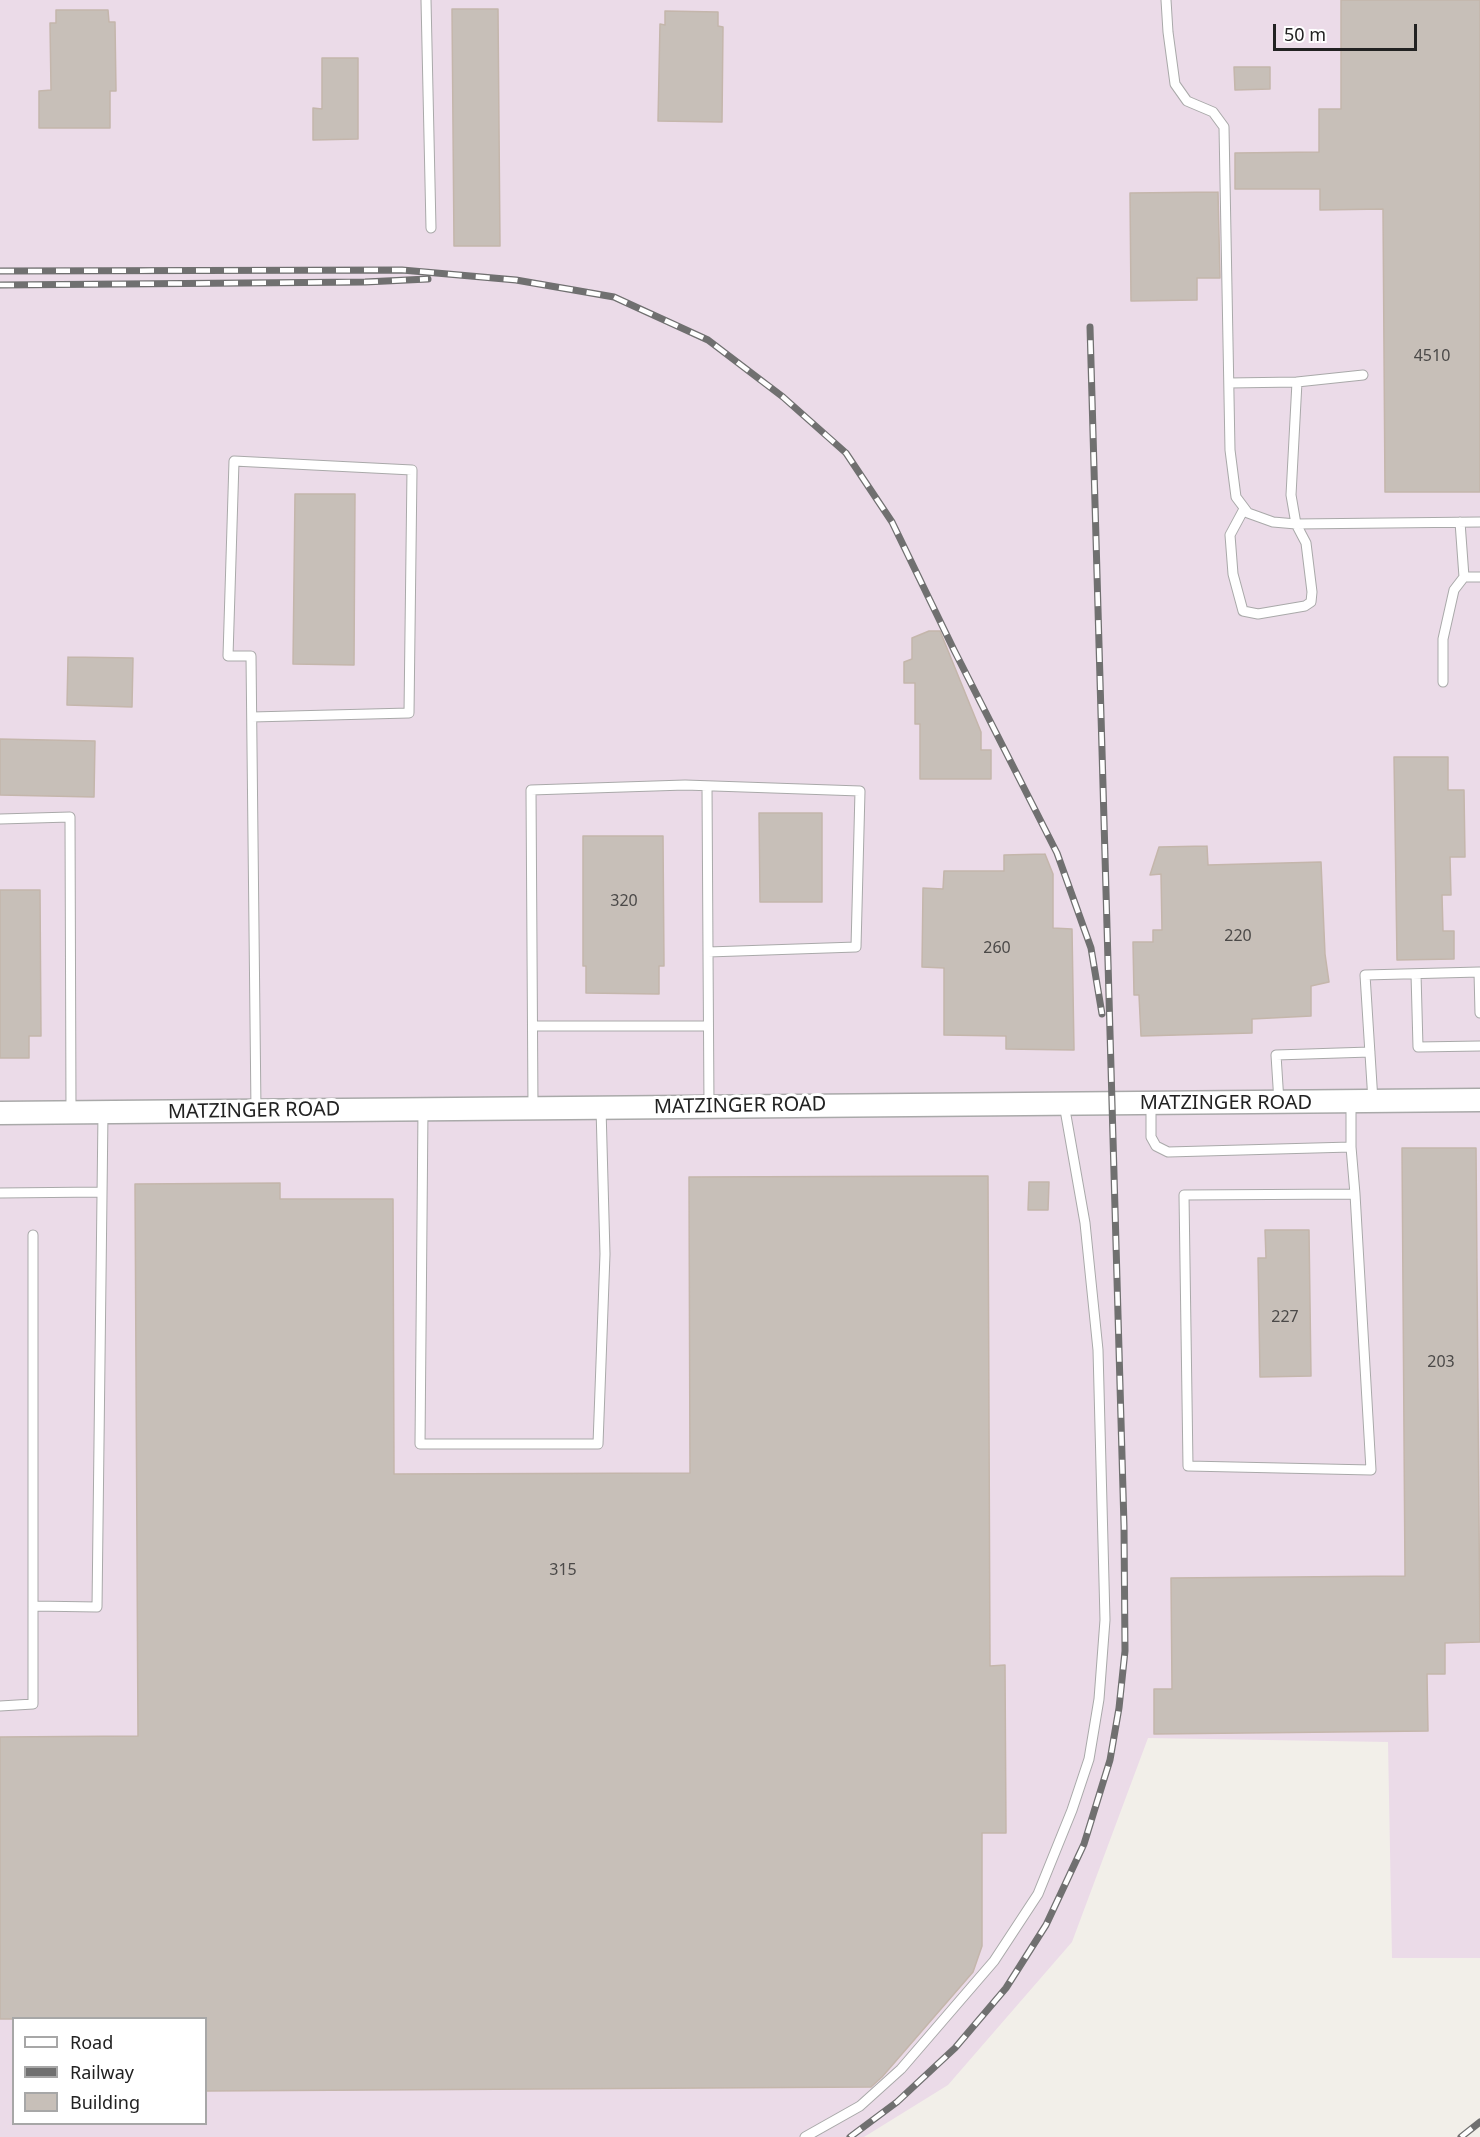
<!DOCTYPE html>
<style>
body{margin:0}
#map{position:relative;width:1480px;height:2137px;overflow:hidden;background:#f2efe9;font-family:"Noto Sans",sans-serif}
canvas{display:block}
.legend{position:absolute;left:12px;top:2017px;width:195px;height:108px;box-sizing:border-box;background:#fff;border:2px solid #a7a7a7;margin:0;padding:8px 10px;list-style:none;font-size:18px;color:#222}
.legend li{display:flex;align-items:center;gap:12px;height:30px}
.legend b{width:30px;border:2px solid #a7a7a7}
.scale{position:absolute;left:1273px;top:24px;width:144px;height:27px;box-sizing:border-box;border:3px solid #222;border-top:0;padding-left:8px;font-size:18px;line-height:21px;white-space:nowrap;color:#222;-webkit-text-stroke:4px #fff;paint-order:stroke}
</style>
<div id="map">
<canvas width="1480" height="2137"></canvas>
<ul class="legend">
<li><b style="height:8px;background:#fff"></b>Road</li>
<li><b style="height:8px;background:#707070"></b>Railway</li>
<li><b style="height:16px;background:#c7bfb8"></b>Building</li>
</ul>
<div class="scale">50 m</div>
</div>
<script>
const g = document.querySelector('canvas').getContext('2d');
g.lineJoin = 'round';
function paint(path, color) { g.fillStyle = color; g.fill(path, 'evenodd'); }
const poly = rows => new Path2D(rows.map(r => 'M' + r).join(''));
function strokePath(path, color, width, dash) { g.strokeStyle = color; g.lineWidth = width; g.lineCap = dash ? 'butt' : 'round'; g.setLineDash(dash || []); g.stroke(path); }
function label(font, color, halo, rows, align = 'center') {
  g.font = font + ' "Noto Sans",sans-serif'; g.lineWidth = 6; g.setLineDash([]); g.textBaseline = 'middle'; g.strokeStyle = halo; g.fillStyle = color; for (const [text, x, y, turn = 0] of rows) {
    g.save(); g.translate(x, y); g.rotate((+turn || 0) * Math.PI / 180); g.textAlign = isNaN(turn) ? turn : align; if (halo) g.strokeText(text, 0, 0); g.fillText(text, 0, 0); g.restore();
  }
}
paint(poly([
 [0,0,1480,0,1480,1958,1392,1958,1388,1742,1148,1738,1072,1942,948,2085,864,2137,0,2137],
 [14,2018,206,2018,206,2124,14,2124]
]), '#ebdbe8');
const building = poly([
 [1341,0,1480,0,1480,492,1385,492,1383,209,1320,210,1320,189,1235,189,1235,153,1319,152,1319,109,1341,109,1341,0],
 [452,9,498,9,500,246,454,246,452,9],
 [56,10,108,10,109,22,115,22,116,91,110,91,110,128,39,128,39,91,51,90,50,23,56,23,56,10],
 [665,11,718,12,718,26,723,27,722,122,658,121,660,24,665,25,665,11],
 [322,58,358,58,358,139,313,140,313,108,322,109,322,58],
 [1234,67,1270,67,1270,89,1235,90,1234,67],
 [1218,192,1220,278,1197,278,1197,300,1131,301,1130,193,1218,192],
 [295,494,355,494,354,665,293,664,295,494],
 [929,631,940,631,981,732,981,750,991,750,991,779,920,779,920,724,915,724,915,683,904,683,904,662,912,659,912,638,929,631],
 [68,657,133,658,132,707,67,705,68,657],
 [0,739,95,741,94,797,0,795,0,739],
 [1394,757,1448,757,1448,790,1464,790,1465,857,1450,857,1451,895,1442,895,1443,931,1454,931,1454,959,1397,960,1394,757],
 [759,813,822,813,822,902,760,902,759,813],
 [583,836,663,836,664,966,659,966,659,994,586,993,586,966,583,966,583,836],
 [1207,846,1208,865,1321,862,1325,954,1329,982,1311,986,1311,1016,1252,1019,1252,1033,1141,1036,1139,995,1134,995,1133,942,1153,942,1153,930,1162,930,1161,874,1150,875,1159,847,1207,846],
 [1045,854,1053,874,1053,928,1072,929,1074,1050,1006,1049,1006,1036,944,1035,944,968,922,967,923,888,943,889,944,871,1004,871,1004,855,1045,854],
 [0,890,40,890,41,1036,29,1036,29,1058,0,1058,0,890],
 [1402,1148,1476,1148,1480,1642,1445,1643,1445,1674,1427,1674,1428,1731,1154,1734,1154,1689,1172,1689,1171,1578,1405,1576,1402,1148],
 [988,1176,990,1666,1005,1665,1006,1833,982,1833,982,1946,973,1972,882,2077,871,2087,206,2091,206,2019,0,2019,0,1737,138,1736,135,1184,280,1183,280,1199,393,1199,394,1474,690,1473,689,1177,988,1176],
 [1029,1182,1049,1182,1048,1210,1028,1210,1029,1182],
 [1265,1230,1309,1230,1311,1376,1260,1377,1258,1258,1266,1258,1265,1230]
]);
paint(building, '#c7bfb8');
strokePath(building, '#c4b6ab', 1.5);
const service = poly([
 [426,0,431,228],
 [1166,0,1168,32,1175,84,1187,101,1213,112,1224,127,1230,450,1236,497,1248,513,1273,522,1296,524,1480,522],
 [1229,383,1297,382],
 [1244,509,1230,535,1233,574,1243,611,1258,614,1305,606,1311,602,1312,592,1306,543,1296,524,1291,495,1297,382,1363,375],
 [1460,522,1464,577],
 [1443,682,1443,639,1454,590,1464,577,1480,577],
 [252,717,409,713,412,470,234,461,228,656,251,656,256,1111],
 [707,786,708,952],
 [0,819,70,817,71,1113],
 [1416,974,1418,1047,1480,1046],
 [533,1026,707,1026],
 [1373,1101,1365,975,1479,972,1480,1013],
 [1279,1102,1276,1055,1370,1052],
 [1351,1102,1351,1147,1355,1194,1371,1470,1188,1466,1184,1195,1355,1194],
 [1151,1104,1151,1137,1156,1146,1168,1152,1351,1147],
 [533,1108,531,790,685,785,860,791,856,947,708,952,709,1106],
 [423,1109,420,1444,598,1444,605,1254,601,1108],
 [0,1193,102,1192],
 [33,1606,97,1607,103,1113],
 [0,1706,33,1704,33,1235],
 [805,2137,860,2106,901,2069,994,1961,1038,1894,1072,1810,1089,1759,1099,1699,1105,1620,1098,1350,1085,1223,1064,1104]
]);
const tertiary = poly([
 [0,1113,1480,1100]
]);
strokePath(service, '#a9a9a9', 11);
strokePath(tertiary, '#a9a9a9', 25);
strokePath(service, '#fff', 9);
strokePath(tertiary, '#fff', 22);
const rail = poly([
 [0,271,402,270,516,280,614,297,708,340,783,397,846,453,892,522,954,650,1057,853,1091,948,1102,1014],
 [0,285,365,282,428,279],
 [850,2137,897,2102,955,2048,1006,1988,1046,1925,1084,1844,1110,1760,1119,1708,1125,1651,1124,1526,1090,327],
 [1461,2137,1480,2122]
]);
strokePath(rail, '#707070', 7);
strokePath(rail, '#fff', 4.5, [14]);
label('16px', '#4b4948', null, [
 ["4510",1432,356],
 ["320",624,901],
 ["220",1238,936],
 ["260",997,948],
 ["227",1285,1317],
 ["203",1441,1362],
 ["315",563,1570]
]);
label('20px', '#222', '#fff', [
 ["MATZINGER ROAD",1226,1103],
 ["MATZINGER ROAD",740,1106,-1],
 ["MATZINGER ROAD",254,1111,-1]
]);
</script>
